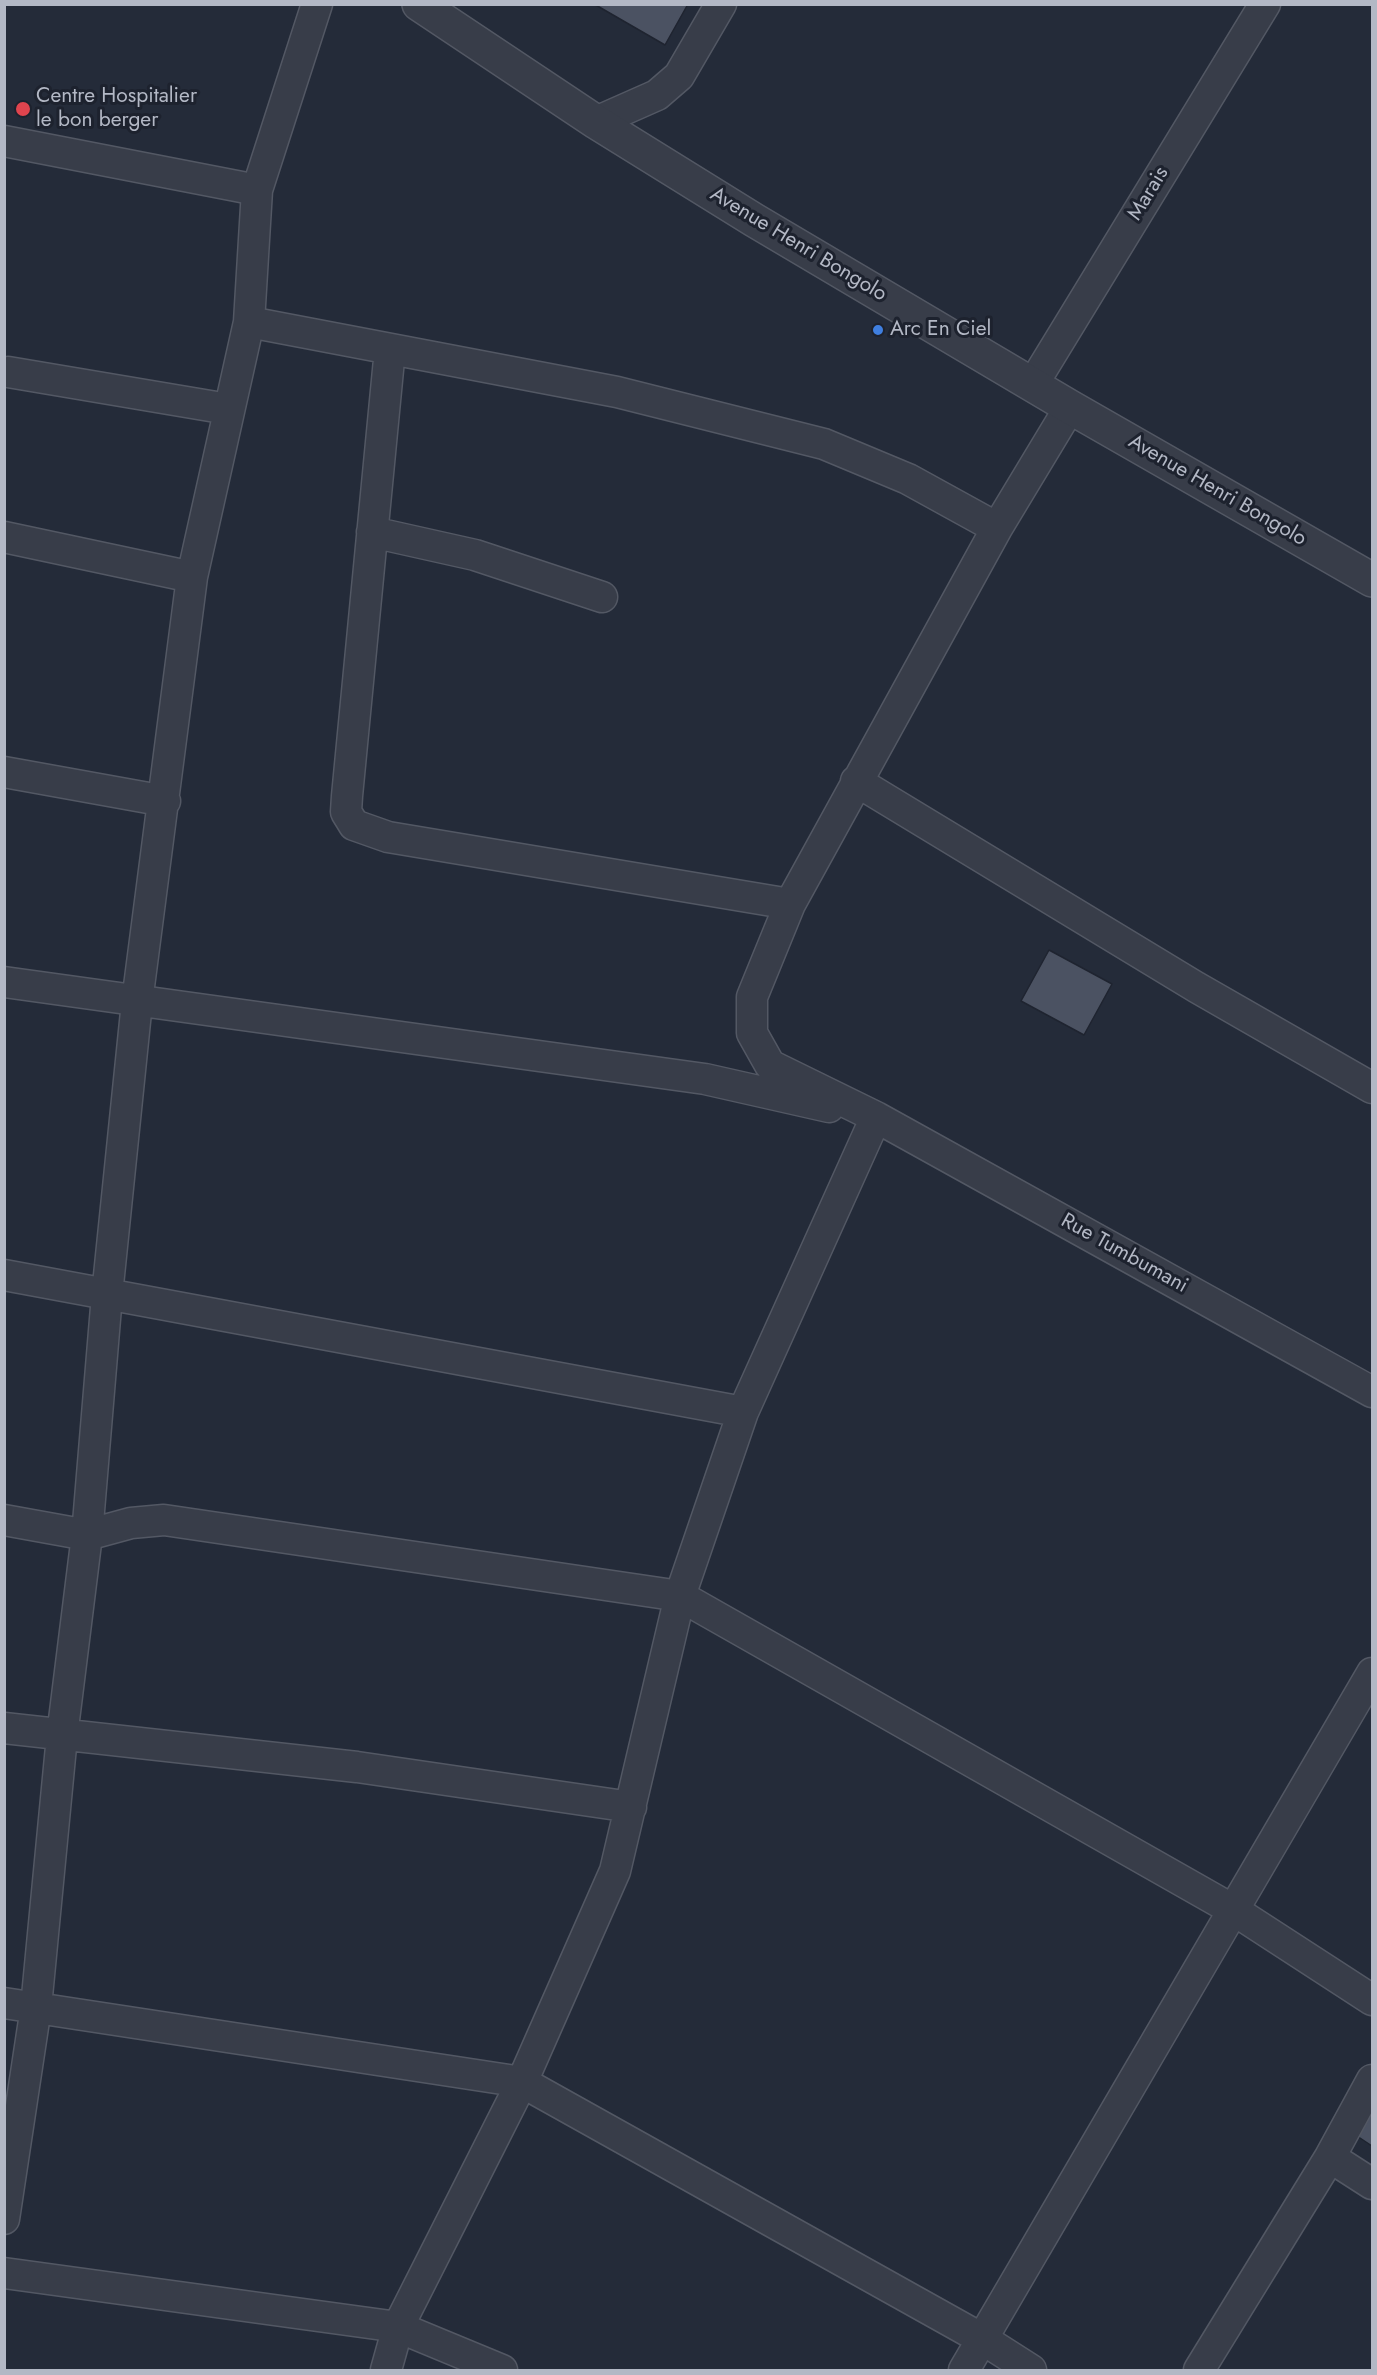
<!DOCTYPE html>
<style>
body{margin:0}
#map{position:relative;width:1377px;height:2375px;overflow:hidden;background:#242b39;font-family:Jost,sans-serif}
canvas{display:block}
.frame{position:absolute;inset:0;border:6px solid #b3b8c5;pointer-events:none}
</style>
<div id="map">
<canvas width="1377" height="2375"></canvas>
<div class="frame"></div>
</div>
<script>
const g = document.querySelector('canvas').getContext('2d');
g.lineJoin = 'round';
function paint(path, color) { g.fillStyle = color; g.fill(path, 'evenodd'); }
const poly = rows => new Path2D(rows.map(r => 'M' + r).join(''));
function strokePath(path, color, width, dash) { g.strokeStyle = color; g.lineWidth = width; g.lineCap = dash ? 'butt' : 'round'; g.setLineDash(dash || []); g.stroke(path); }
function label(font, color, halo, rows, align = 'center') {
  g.font = font + ' Jost,sans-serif'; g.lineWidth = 6; g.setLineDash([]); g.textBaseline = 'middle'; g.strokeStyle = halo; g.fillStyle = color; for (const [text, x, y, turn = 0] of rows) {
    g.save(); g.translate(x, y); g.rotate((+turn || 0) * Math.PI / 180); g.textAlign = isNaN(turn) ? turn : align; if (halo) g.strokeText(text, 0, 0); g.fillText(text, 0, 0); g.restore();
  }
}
const building = poly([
 [594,4,688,4,665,45,594,4],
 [1049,950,1112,984,1084,1035,1021,1001,1049,950],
 [1372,2108,1372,2146,1357,2136,1372,2108]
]);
paint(building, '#4b5262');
strokePath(building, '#1f2430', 1.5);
const minor = poly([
 [596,122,657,95,679,76,721,4],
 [4,141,257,190],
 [249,322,617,392,824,444,908,479,997,528],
 [390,349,347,796,346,812,354,825,388,837,790,904],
 [8,372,228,409],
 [1033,384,1265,4],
 [1070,407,997,528,790,904,752,997,752,1033,770,1065,876,1117,1372,1392],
 [372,532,475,555,602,597],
 [4,537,192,577],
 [4,772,165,801],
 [856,781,1196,987,1372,1088],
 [4,982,705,1079,829,1107],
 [4,1275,743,1412],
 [4,1520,87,1535,131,1523,164,1520,680,1596,1235,1911,1372,2000],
 [4,1728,357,1767,631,1807],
 [4,2003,522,2082,984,2340,1031,2370],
 [1330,2157,1372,2184],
 [4,2219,36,2007,62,1736,87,1535,107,1295,137,1002,192,577,249,322,257,190,317,4],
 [4,2273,398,2327,502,2370],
 [386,2370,398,2327,522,2082,615,1871,680,1596,743,1412,876,1117],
 [964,2370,1372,1673],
 [1199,2370,1330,2157,1372,2080]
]);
const tertiary = poly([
 [419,4,596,122,754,220,1070,407,1372,580]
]);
strokePath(minor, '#535864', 33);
strokePath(tertiary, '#535864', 36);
strokePath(minor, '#383d49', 30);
strokePath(tertiary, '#383d49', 33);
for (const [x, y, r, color] of [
 [23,109,8,"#e0444e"],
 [878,330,6,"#3f7fe0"]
]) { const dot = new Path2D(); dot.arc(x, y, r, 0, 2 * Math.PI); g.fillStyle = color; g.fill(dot); strokePath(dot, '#1d222e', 2); }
label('21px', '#b3b8c5', '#1d222e', [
 ["Centre Hospitalier",36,97],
 ["le bon berger",36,121],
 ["Arc En Ciel",890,330]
], 'left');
label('21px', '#b3b8c5', '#1d222e', [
 ["Marais",1149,194,-59],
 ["Avenue Henri Bongolo",798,245,31],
 ["Avenue Henri Bongolo",1217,491,30],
 ["Rue Tumbumani",1124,1254,29]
]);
</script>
